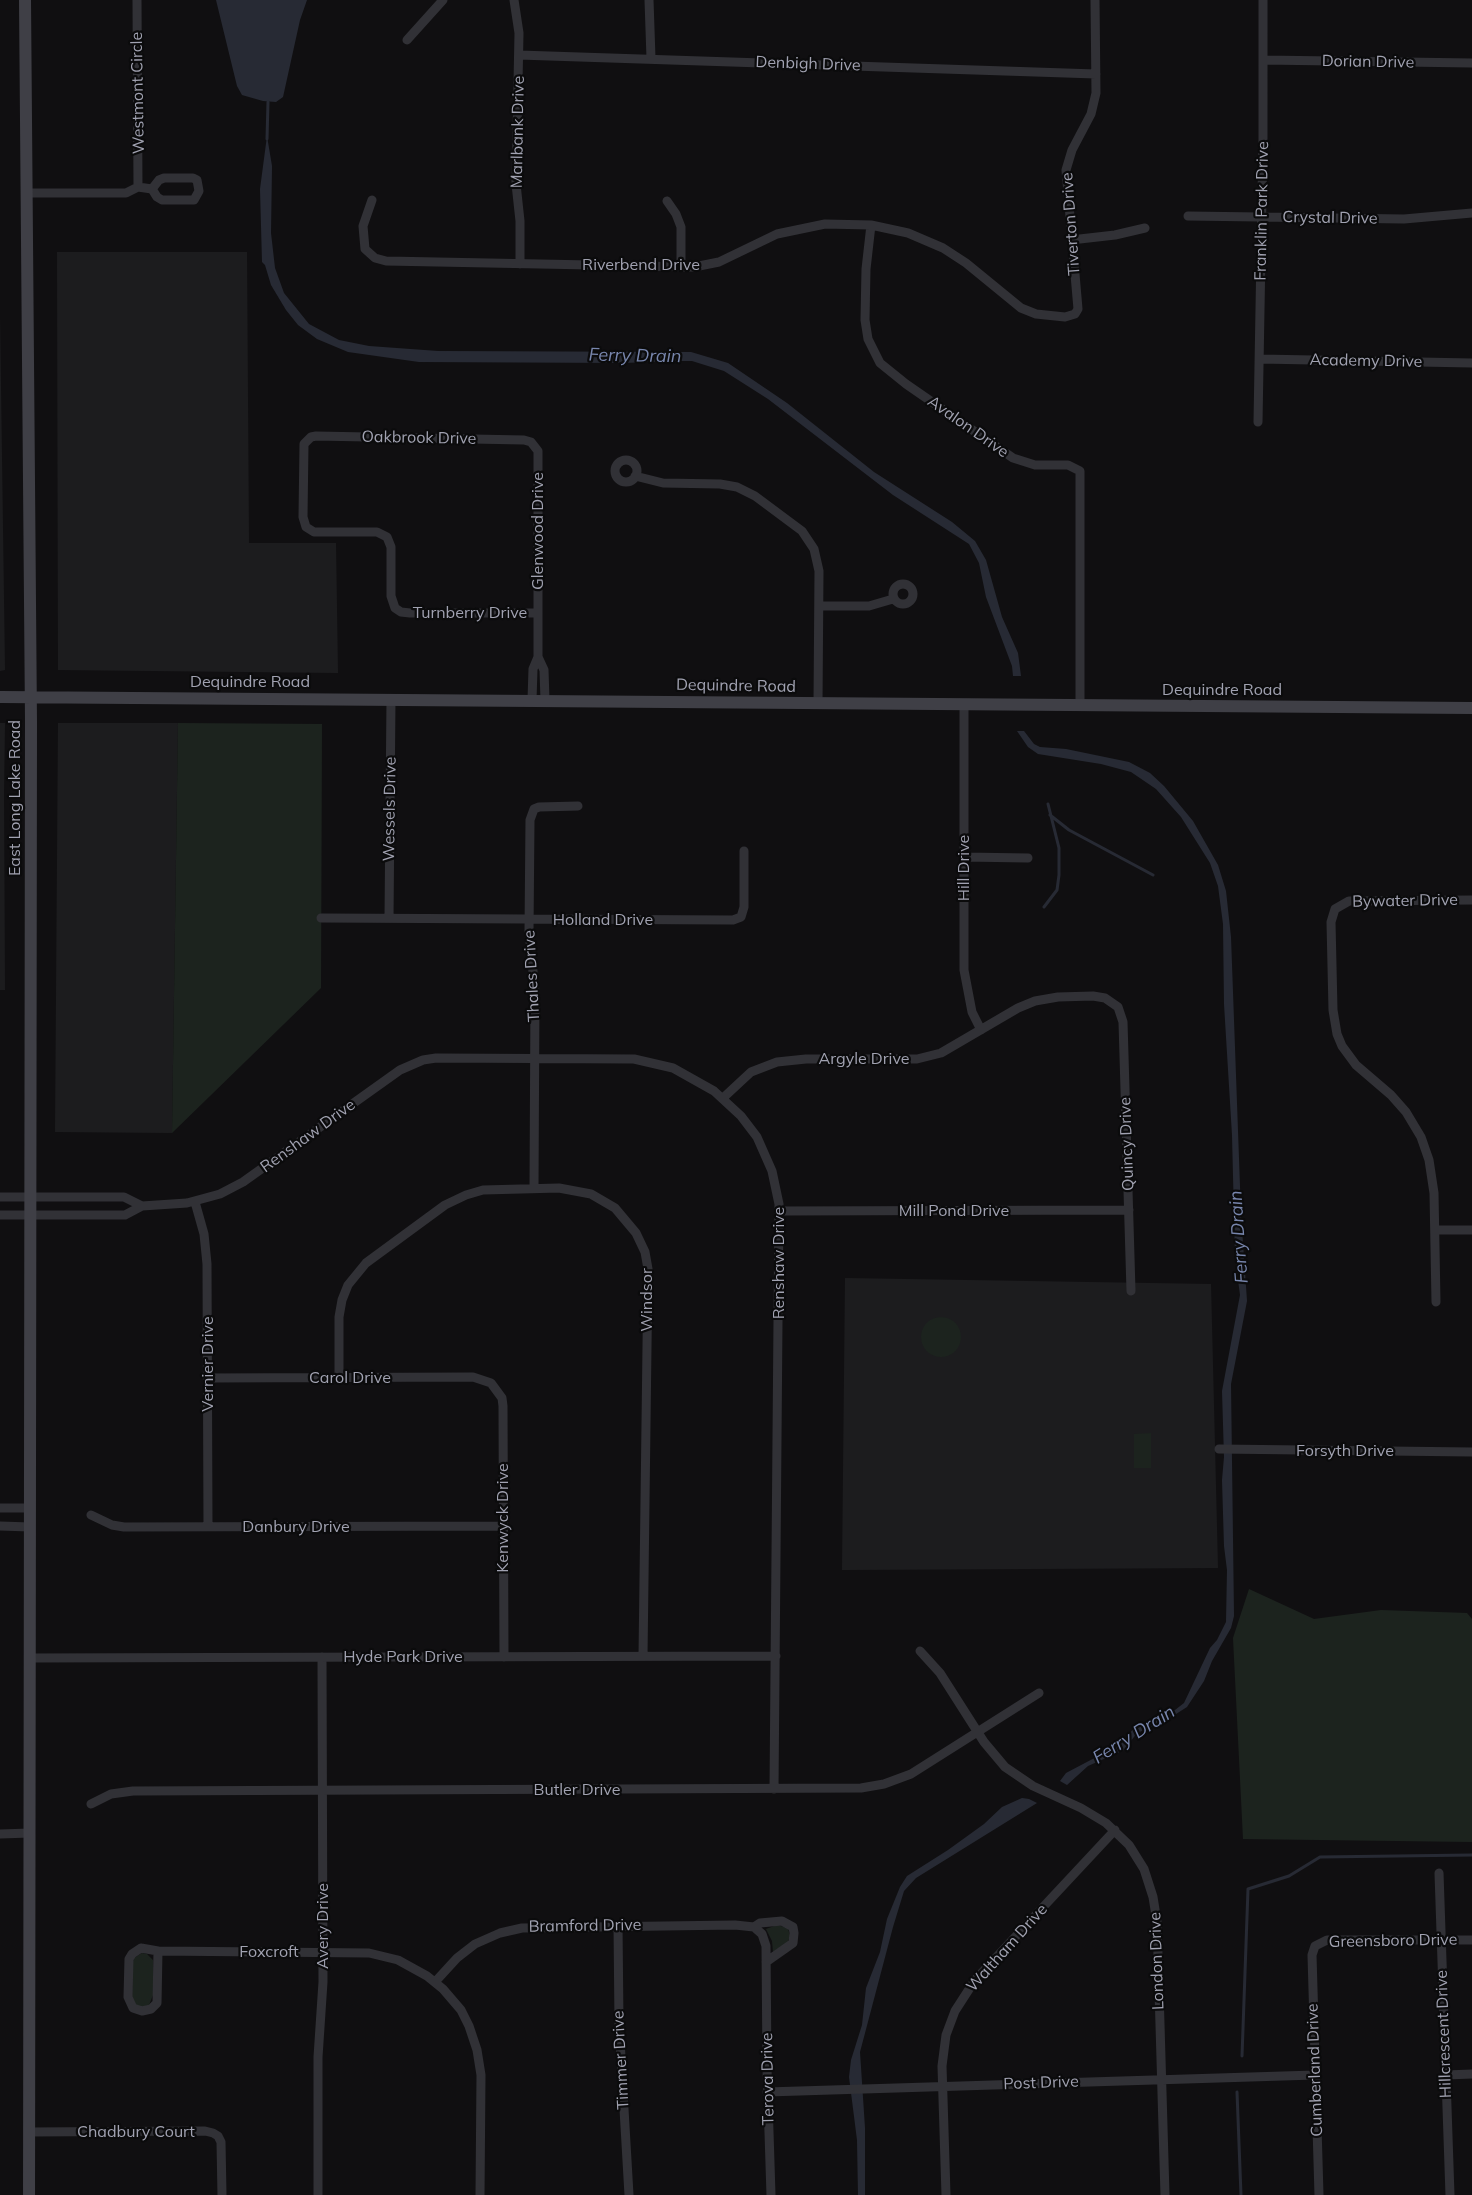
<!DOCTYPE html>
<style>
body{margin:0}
canvas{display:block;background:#100f11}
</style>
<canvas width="1472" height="2195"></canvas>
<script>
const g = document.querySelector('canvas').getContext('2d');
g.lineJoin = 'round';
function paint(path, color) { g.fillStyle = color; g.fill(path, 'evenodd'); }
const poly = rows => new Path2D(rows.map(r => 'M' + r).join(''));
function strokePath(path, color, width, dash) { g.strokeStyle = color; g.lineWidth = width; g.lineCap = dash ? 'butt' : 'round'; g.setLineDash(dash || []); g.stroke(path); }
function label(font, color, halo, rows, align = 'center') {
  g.font = font + ' Mulish,sans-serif'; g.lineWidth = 4.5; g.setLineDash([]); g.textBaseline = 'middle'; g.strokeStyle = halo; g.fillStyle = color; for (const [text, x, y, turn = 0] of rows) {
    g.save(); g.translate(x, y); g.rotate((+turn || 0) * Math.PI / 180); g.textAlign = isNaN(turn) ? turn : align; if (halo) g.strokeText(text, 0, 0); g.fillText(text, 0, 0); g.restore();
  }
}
paint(poly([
 [57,252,247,252,249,543,336,543,338,673,58,670],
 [0,315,5,670,0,671],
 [0,723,5,723,4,794,5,990,0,990],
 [58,723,178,723,172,1133,55,1132],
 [845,1278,1211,1284,1218,1568,842,1570]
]), '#1c1c1e');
paint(poly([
 [178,723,322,724,321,988,172,1133],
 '921 1337a20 20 0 1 1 40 0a20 20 0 1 1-40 0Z',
 [1151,1433,1151,1468,1134,1468,1134,1434],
 [1249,1589,1314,1619,1381,1610,1467,1613,1472,1619,1472,1842,1243,1839,1233,1638],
 [777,1925,788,1928,790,1937,787,1943,773,1952,772,1941,766,1929],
 [142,1953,147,1954,153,1960,153,1995,149,2005,141,2007,136,2005,132,1996,133,1961,134,1958]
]), '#1c231e');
paint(poly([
 [216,0,307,0,300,20,283,97,276,102,263,101,242,95,237,86],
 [267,136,272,166,271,233,275,268,284,293,309,324,339,340,369,346,438,351,691,352,728,363,787,403,874,472,952,522,975,541,986,560,1002,617,1018,653,1021,676,1013,676,1012,666,986,597,979,563,969,544,893,495,768,399,724,371,692,361,672,361,624,363,419,362,348,352,317,339,298,325,286,310,271,285,265,265,262,262,260,189],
 [1017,731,1024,731,1034,744,1040,747,1066,749,1129,762,1150,773,1164,786,1193,821,1218,865,1226,891,1231,937,1241,1214,1247,1301,1231,1384,1234,1616,1231,1628,1212,1661,1204,1681,1187,1707,1165,1721,1137,1733,1124,1750,1088,1766,1067,1785,1060,1781,1066,1773,1121,1744,1134,1728,1175,1710,1184,1703,1210,1648,1217,1640,1226,1622,1227,1570,1224,1546,1222,1480,1224,1457,1222,1391,1240,1295,1235,1257,1232,1135,1224,1004,1223,924,1218,886,1210,863,1181,817,1156,789,1131,772,1101,764,1038,754,1028,747],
 [1022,1798,1029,1799,1037,1803,916,1878,904,1891,893,1927,860,2052,865,2128,865,2195,858,2195,857,2140,849,2077,851,2060,862,2025,866,1988,880,1952,887,1919,900,1887,907,1876,948,1850,984,1824,1002,1807]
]), '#272a34');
strokePath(poly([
 [267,139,268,102],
 [1050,815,1069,830,1153,875],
 [1044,907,1057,890,1059,875,1059,848,1048,804],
 [1242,2056,1248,1889,1289,1876,1320,1857,1472,1855],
 [1237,2092,1241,2195]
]), '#272a34', 3);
strokePath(poly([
 [514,0,519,33,516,184,520,221,520,264],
 [649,0,651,58],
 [407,40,443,0],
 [519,55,1096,74],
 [1264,60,1472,63],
 [138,187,152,189,157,197,162,200,194,200,199,191,197,180,193,178,164,178,159,180,152,189],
 [26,193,126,193,138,187,137,0],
 [372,200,363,226,365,249,375,258,386,261,694,267,719,262,777,234,825,224,871,225,908,233,943,248,966,263,1021,308,1036,314,1065,317,1075,314,1078,309,1066,170,1072,150,1091,114,1096,93,1095,0],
 [667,201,676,214,681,227,681,267],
 [1188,216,1404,219,1472,213],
 [871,225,866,269,865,320,868,339,880,363,906,384,1013,458,1035,465,1068,465,1080,471,1080,705],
 [1071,240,1115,235,1145,228],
 [1260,359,1472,363],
 [1258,422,1263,140,1263,0],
 '615 471a11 11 0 1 1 22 0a11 11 0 1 1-22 0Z',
 [635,476,663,483,720,484,737,487,755,496,802,531,814,549,819,571,818,703],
 '893 594a10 10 0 1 1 20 0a10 10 0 1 1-20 0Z',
 [819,606,869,606,893,599],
 [538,613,410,613,401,612,395,608,391,596,391,547,387,537,377,532,314,532,306,527,303,517,304,444,311,437,316,436,524,440,531,442,538,451,538,657,544,670,545,700],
 [532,700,533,669,538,657],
 [964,704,964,970,972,1012,981,1030],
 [964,857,1028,858],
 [321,918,733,920,741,917,744,907,744,851],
 [389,918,391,699],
 [723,1098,751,1072,777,1062,806,1059,917,1059,941,1053,1018,1008,1035,1001,1058,997,1093,996,1105,998,1118,1007,1123,1022,1131,1291],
 [534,1188,535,992,529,931,530,820,534,809,539,807,578,806],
 [0,1197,124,1197,142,1206],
 [195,1202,204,1234,207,1264,208,1527],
 [780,1211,1129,1210],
 [0,1215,125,1215,142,1206,187,1203,220,1194,243,1182,400,1070,423,1060,436,1058,634,1059,673,1068,714,1091,741,1116,757,1137,772,1171,779,1204,774,1789],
 [1435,1230,1472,1230],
 [1436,1302,1434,1193,1429,1160,1421,1137,1406,1112,1391,1095,1356,1065,1342,1046,1337,1034,1333,1010,1331,922,1335,909,1349,901,1472,900],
 [208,1378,473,1377,491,1383,502,1398,503,1406,504,1657],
 [339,1378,339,1317,342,1300,348,1285,366,1263,445,1205,466,1195,483,1190,559,1188,591,1194,615,1208,636,1233,645,1252,648,1269,643,1656],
 [1219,1449,1472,1452],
 [0,1508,30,1508],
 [91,1515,112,1525,124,1527,503,1526],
 [0,1526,30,1527],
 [920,1651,940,1673,984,1742,1005,1767,1033,1786,1081,1808,1106,1823,1129,1845,1144,1869,1153,1897,1157,1922,1165,2195],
 [30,1658,776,1656],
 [91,1804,111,1794,133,1791,861,1788,884,1784,911,1774,1039,1693],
 [0,1834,30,1833],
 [1439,1873,1450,2195],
 [618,1925,619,2023,629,2195],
 [754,1927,760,1923,782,1921,793,1927,794,1933,793,1943,766,1962],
 [141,1948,158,1951,157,2003,151,2009,142,2011,133,2008,128,1997,129,1959,132,1954,141,1948],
 [158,1951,369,1953,398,1960,427,1976,443,1989,461,2010,469,2026,477,2050,481,2075,480,2195],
 [435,1982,457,1958,475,1944,500,1933,522,1928,735,1925,754,1927,762,1934,766,1946,767,2069,771,2195],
 [1446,2075,1472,2074],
 [767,2092,1315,2075],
 [29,2132,205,2131,213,2133,218,2136,221,2142,222,2195],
 [318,2195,318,2057,323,1982,322,1657],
 [946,2195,942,2066,946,2035,955,2011,975,1980,1115,1830],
 [1319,2195,1312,1955,1315,1946,1327,1940,1472,1940]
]), '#313136', 9);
strokePath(poly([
 [25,0,31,721,29,2195],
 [0,697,1472,708]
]), '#3f3f46', 12);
label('16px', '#a1a2b1', '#0b0b0c', [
 ["Dorian Drive",1368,62,1],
 ["Denbigh Drive",808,64,2],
 ["Westmont Circle",138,93,-91],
 ["Marlbank Drive",518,132,-89],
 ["Franklin Park Drive",1262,211,-89],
 ["Crystal Drive",1330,218,1],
 ["Tiverton Drive",1071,224,-94],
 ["Riverbend Drive",641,265],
 ["Academy Drive",1366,361,1],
 ["Avalon Drive",968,427,35],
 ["Oakbrook Drive",419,438,1],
 ["Glenwood Drive",538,531,-90],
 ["Turnberry Drive",470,613],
 ["Dequindre Road",250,682],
 ["Dequindre Road",736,686,1],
 ["Dequindre Road",1222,690],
 ["East Long Lake Road",15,798,-90],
 ["Wessels Drive",390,809,-89],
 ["Hill Drive",964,868,-90],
 ["Bywater Drive",1405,901,-1],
 ["Holland Drive",603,920],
 ["Thales Drive",532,976,-93],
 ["Argyle Drive",864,1059],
 ["Renshaw Drive",308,1136,-36],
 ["Quincy Drive",1127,1144,-92],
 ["Mill Pond Drive",954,1211],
 ["Renshaw Drive",779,1263,-90],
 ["Windsor",647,1300,-90],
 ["Vernier Drive",208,1364,-90],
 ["Carol Drive",350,1378],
 ["Forsyth Drive",1345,1451],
 ["Kenwyck Drive",503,1518,-90],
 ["Danbury Drive",296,1527],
 ["Hyde Park Drive",403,1657],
 ["Butler Drive",577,1790],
 ["Avery Drive",323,1926,-90],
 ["Bramford Drive",585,1926,-1],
 ["Greensboro Drive",1393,1941,-1],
 ["Waltham Drive",1007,1948,-48],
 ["Foxcroft",269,1952],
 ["London Drive",1157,1961,-92],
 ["Hillcrescent Drive",1444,2034,-92],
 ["Timmer Drive",621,2060,-93],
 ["Cumberland Drive",1315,2070,-92],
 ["Terova Drive",768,2079,-91],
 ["Post Drive",1041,2083,-2],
 ["Chadbury Court",136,2132]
]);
label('italic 18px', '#7886ad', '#0b0b0c', [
 ["Ferry Drain",635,356,1],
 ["Ferry Drain",1239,1237,-94],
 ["Ferry Drain",1134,1735,-32]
]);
</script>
